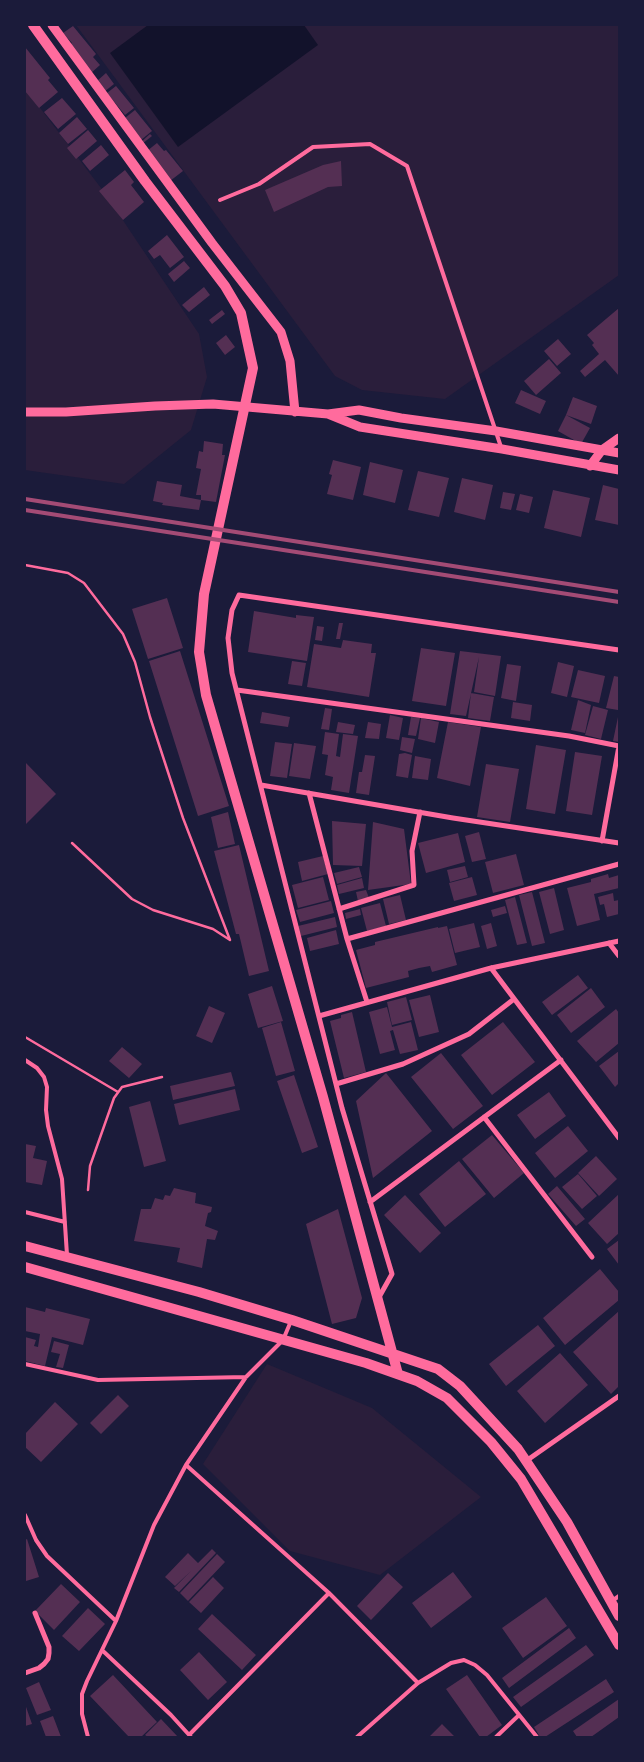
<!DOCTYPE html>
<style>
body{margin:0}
#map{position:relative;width:644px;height:1762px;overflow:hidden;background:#1b1b3a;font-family:"Noto Sans",sans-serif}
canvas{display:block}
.frame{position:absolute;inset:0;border:26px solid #1b1b3a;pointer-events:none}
</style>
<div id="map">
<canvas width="644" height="1762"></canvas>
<div class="frame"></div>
</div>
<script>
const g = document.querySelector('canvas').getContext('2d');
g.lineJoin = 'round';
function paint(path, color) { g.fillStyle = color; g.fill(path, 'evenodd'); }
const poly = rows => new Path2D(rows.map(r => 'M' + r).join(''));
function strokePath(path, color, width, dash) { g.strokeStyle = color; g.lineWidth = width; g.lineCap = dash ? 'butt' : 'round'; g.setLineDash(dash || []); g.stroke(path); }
paint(poly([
 [76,25,619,25,619,275,445,399,362,390,335,376],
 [25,88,104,192,199,334,207,377,191,430,124,484,25,470],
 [267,1364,372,1408,481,1497,380,1575,290,1551,203,1464]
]), '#2a1e3b');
paint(poly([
 [148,25,304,25,318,45,178,147,110,53]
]), '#12122b');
paint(poly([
 [73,26,96,54,93,57,100,65,90,74,69,45,72,43,63,33],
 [25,47,50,78,48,80,58,92,39,108,25,91],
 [106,73,114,84,104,92,97,81],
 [116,86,134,108,125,115,107,93],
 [62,98,76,114,58,129,44,112],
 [135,110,152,131,141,140,128,126,130,124,125,118],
 [77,117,87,129,68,144,59,133],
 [88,130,97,141,76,159,67,148],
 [150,134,152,136,142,144,141,142],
 [157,143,164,151,166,150,183,171,170,181,147,151],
 [101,145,109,155,90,171,82,161],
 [341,161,342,186,328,187,274,212,265,190,323,165],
 [125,170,134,182,131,185,144,202,123,220,99,191],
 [167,235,184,257,170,268,160,255,154,259,148,251],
 [184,261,190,268,174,282,168,274],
 [204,287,210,295,189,312,182,305],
 [619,308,619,376,605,360,585,377,580,371,599,354,592,345,594,343,587,335],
 [222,310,225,314,212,324,209,320],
 [226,335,235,347,225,355,216,343],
 [558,339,571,354,557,366,544,351],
 [549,359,561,373,536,395,524,381],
 [521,390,546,401,540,414,515,403],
 [573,397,597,406,591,424,566,415],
 [566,415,590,428,581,444,558,431],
 [204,441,223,444,222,455,225,455,216,502,201,500,199,510,162,505,163,503,153,501,157,481,182,485,180,496,201,500,201,495,196,495,201,469,196,468,199,451,203,452],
 [333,460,361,467,353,500,327,494,332,475,329,474],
 [370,462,403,470,395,503,363,495],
 [418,471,449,478,439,517,408,510],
 [462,478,493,485,485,520,454,512],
 [603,485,619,489,619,525,595,520],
 [553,490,590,498,581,537,544,528],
 [503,492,515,494,511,510,500,508],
 [520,494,533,497,529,513,516,510],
 [167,598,183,648,148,659,132,609],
 [254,611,296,618,296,615,314,617,307,661,248,652],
 [339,623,343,623,340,639,336,639],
 [317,626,324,627,322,641,315,640],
 [343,640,372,644,371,653,376,653,369,697,307,687,314,644,341,648],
 [421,648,455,653,446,706,412,701],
 [180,651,229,806,198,816,149,661],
 [460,651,501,656,495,696,474,692,479,657,466,716,450,714],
 [292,661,306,663,302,686,288,684],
 [558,662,574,666,567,697,551,693],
 [507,664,521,666,516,701,501,698],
 [578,670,605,676,599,703,571,697],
 [614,676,619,677,618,710,606,708],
 [471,693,494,697,490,721,468,718],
 [578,700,591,705,585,733,571,730],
 [513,702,532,705,530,721,511,718],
 [593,706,608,710,601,739,585,735],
 [325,708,332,709,329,730,321,729],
 [262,712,290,717,288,727,260,723],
 [390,715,403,718,399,740,386,738],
 [411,717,420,718,416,736,408,735],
 [618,717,619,717,619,742,613,741],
 [421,718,439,722,435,743,418,739],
 [338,722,355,725,353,734,336,732],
 [368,722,381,724,379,739,365,738],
 [448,722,481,727,470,786,437,778],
 [325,732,339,734,336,756,340,757,343,734,358,736,349,793,331,790,333,777,325,775,328,755,322,754],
 [402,737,415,739,412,753,400,750],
 [275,742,292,744,287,778,270,776],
 [294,743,316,746,310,779,289,776],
 [536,745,566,750,555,814,526,809],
 [575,752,602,756,592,815,566,811],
 [405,753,412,755,408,778,396,776,399,754],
 [365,755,375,756,369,795,356,793,359,772,362,772],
 [415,756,431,759,428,780,412,778],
 [25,762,56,794,25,825],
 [486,764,519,769,510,822,477,817],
 [228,812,235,844,218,848,211,817],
 [332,821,366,824,362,866,333,865],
 [373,822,404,829,411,884,368,890],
 [479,832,486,859,472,862,465,836],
 [458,833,465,862,426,873,418,843],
 [239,845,269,971,249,976,239,934,236,934,214,851],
 [516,854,524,885,493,893,485,862],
 [323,856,328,874,302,881,298,862],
 [465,866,468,877,450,882,447,870],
 [359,867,362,877,337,884,334,873],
 [608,874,609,878,619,875,619,888,594,894,600,920,577,926,567,888,591,882,591,879],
 [323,877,329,900,298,908,292,885],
 [472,877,477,895,454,901,449,883],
 [362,878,364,888,339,894,337,885],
 [554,888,564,930,550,934,539,892],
 [366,890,369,898,358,901,356,892],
 [532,892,545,943,532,946,519,895],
 [613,893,614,901,619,900,619,914,607,917,604,904,600,905,598,897],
 [400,895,406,920,389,924,383,899],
 [515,897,527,943,517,945,505,900],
 [331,901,334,913,300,922,296,910],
 [380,903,386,926,367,931,361,908],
 [505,906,507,913,493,917,491,910],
 [360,909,361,915,346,919,345,913],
 [335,917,337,927,301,936,298,926],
 [474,923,480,947,455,953,449,929],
 [491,923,497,946,487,949,481,926],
 [447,926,457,965,432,972,430,966,419,968,408,971,409,977,366,988,356,950,375,945,375,942,438,927,438,928],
 [336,930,339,944,310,951,307,938],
 [578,975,588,988,552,1015,542,1002],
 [272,986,283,1021,258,1028,248,994],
 [591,988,605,1007,571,1033,557,1015],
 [430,995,439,1032,419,1037,409,1000],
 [406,997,412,1020,392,1025,387,1002],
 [209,1006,225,1013,212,1043,196,1036],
 [387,1007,392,1027,411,1022,418,1050,400,1054,393,1030,390,1031,395,1050,380,1054,369,1012],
 [616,1009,619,1013,619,1043,596,1062,577,1041],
 [352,1012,366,1072,344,1078,330,1021,341,1018,341,1015],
 [281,1022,295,1071,276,1076,262,1028],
 [503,1022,535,1062,492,1095,461,1055],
 [122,1047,142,1064,129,1078,109,1061],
 [619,1051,619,1083,615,1087,599,1066],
 [441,1053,483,1106,453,1129,411,1077],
 [231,1072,235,1086,173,1100,170,1086],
 [386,1073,432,1131,373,1178,356,1101],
 [294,1075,318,1147,302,1153,277,1081],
 [235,1089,240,1110,179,1125,174,1104],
 [549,1092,566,1116,535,1139,517,1115],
 [150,1101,166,1161,144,1167,129,1107],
 [568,1126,588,1151,555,1178,535,1153],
 [492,1135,524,1173,494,1198,462,1159],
 [25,1144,36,1146,33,1158,47,1161,42,1185,25,1182],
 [596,1156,617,1179,599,1196,578,1173],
 [459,1161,486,1194,445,1227,419,1194],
 [578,1174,597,1196,582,1209,562,1187],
 [557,1186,585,1219,576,1226,548,1194],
 [174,1188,196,1193,195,1203,212,1207,211,1212,208,1213,205,1226,218,1231,215,1240,207,1239,202,1268,177,1262,180,1248,134,1241,141,1209,151,1209,155,1198,163,1200,165,1195,170,1196],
 [619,1194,619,1233,607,1244,588,1223],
 [405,1195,441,1233,420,1253,384,1215],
 [338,1209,362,1298,356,1318,332,1324,306,1224],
 [619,1240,619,1265,607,1249],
 [600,1269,619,1292,619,1300,565,1345,543,1318],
 [25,1307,45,1312,46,1308,90,1319,83,1345,52,1337,45,1366,25,1361,25,1337,36,1340,34,1346,38,1347,40,1334,25,1331],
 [619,1311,619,1386,611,1394,573,1352],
 [538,1325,555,1346,506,1386,489,1364],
 [54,1341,69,1345,63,1368,56,1367,60,1354,51,1352],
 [560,1353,588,1385,545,1423,517,1391],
 [118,1395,129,1406,101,1434,90,1423],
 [55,1402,78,1424,41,1462,25,1447,25,1434],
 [27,1539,39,1577,26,1581,25,1540],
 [212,1549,216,1553,179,1592,174,1588,191,1571,175,1586,165,1577,188,1553,198,1563],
 [217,1554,225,1562,188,1601,180,1593],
 [453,1572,472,1597,431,1628,412,1603],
 [388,1573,403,1587,371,1620,357,1606],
 [213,1577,224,1588,201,1613,189,1602],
 [61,1584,80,1602,54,1630,35,1611],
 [546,1597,567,1626,523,1658,502,1628],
 [88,1608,105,1624,79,1651,62,1636],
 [212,1614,256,1655,242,1670,198,1629],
 [569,1628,576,1638,509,1688,502,1678],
 [586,1645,594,1655,521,1707,513,1697],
 [199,1652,227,1682,208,1700,180,1670],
 [113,1675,157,1722,141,1737,129,1737,90,1696],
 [467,1675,502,1725,486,1737,480,1737,446,1689],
 [606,1679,614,1692,545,1737,540,1737,534,1727],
 [39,1682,51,1710,37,1715,26,1688],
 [619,1699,619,1717,591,1737,577,1737,573,1731],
 [25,1704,32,1724,25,1726],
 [53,1716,61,1737,46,1737,40,1721],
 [161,1719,178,1737,148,1737,145,1735],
 [442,1724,455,1737,429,1737]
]), '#542f53');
strokePath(poly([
 [25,565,68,573,84,583,123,634,135,662,150,717,183,818,230,940,213,929,153,910,132,899,72,843],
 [25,1037,118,1092],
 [88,1190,90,1166,114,1098,122,1087,162,1077]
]), '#ff6b9d', 2.5);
strokePath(poly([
 [220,200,259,184,313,147,370,144,407,166,501,447],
 [25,1060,37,1068,44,1077,47,1087,46,1110,48,1126,62,1179,67,1255],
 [25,1212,65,1222],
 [25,1364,98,1380,246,1377],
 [186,1465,329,1593,418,1683],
 [25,1515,36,1540,47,1556,116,1621],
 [612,1601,619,1596],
 [103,1651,171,1715,191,1737],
 [189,1735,329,1593],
 [88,1737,82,1714,82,1694,87,1681,116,1621,154,1525,186,1465,246,1377,283,1340,291,1321],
 [357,1737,418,1683,451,1663,464,1660,475,1665,487,1675,537,1737],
 [496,1737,518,1716]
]), '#ff6b9d', 4);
strokePath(poly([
 [237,690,569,736,619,746,602,841],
 [261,785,453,818,619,843],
 [309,793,347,939,367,1002],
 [339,909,414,885,412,851,420,812],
 [347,939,619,864],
 [609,943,619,956],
 [491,968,619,1138],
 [319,1016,491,968,619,941],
 [336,1084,403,1064,469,1034,514,999],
 [484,1117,592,1257],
 [370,1202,561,1060],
 [378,1299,392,1274,342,1108,232,673,228,638,232,610,239,595,619,650],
 [526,1461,619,1396],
 [25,1673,39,1668,44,1664,48,1659,49,1653,49,1647,35,1613]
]), '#ff6b9d', 5);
strokePath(poly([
 [52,25,212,243,281,332,290,361,295,412],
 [25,412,66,412,155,406,213,404,328,414,359,410,401,418,496,431,619,453],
 [328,414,360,427,502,449,619,470],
 [590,466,602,450,619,438]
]), '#ff6b9d', 9);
strokePath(poly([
 [33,25,145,181,225,286,241,313,253,368,204,594,199,652,206,695,323,1097,398,1374],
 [25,1246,199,1292,292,1320,438,1369,460,1386,518,1449,567,1522,619,1616],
 [25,1267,366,1363,417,1381,447,1398,491,1442,521,1479,619,1645]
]), '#ff6b9d', 10);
strokePath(poly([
 [25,499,619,592],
 [25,510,619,602]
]), '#a44b75', 4);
</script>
